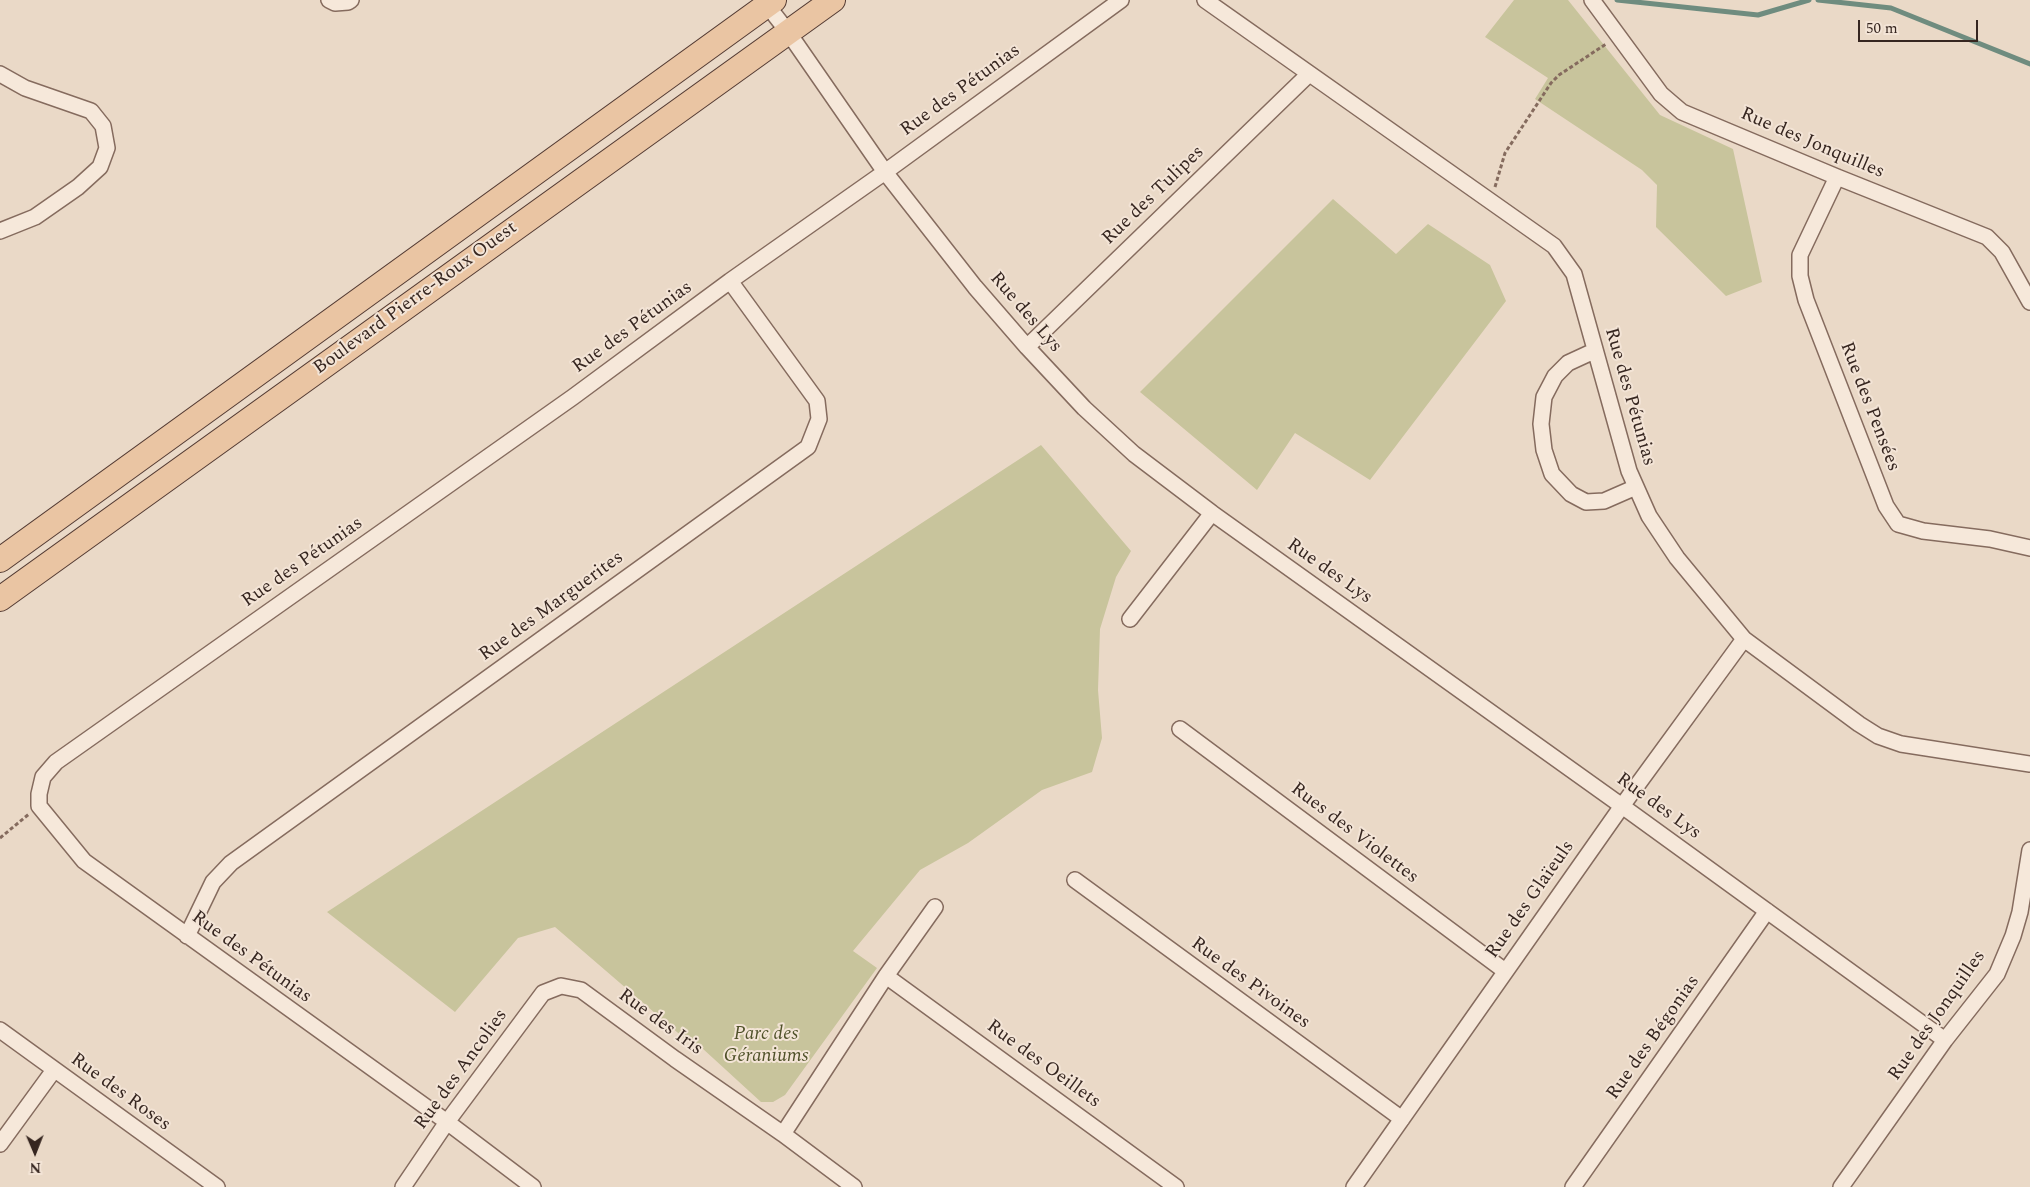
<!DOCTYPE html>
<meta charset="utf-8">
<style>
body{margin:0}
#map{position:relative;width:2030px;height:1187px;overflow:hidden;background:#ead9c7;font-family:Spectral,serif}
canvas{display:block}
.north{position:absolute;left:10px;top:1127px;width:50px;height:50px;-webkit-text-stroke:4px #f3e4d6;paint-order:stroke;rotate:179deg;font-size:14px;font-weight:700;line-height:20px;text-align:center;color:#362620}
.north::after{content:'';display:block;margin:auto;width:18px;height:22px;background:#362620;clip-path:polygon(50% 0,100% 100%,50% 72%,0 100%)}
.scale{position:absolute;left:1858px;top:20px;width:120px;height:22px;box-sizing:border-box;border:2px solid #362620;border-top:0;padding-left:6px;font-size:15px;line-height:18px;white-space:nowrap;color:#362620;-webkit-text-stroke:4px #f3e4d6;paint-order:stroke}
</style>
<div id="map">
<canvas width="2030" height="1187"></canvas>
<div class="north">N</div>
<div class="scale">50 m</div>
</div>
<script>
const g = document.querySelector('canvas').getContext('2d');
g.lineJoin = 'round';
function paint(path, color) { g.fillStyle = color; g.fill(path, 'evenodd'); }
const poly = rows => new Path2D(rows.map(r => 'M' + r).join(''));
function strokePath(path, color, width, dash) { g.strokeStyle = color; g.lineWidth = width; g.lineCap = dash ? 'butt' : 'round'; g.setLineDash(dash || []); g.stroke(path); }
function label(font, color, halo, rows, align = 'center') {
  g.font = font + ' Spectral,serif'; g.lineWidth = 4; g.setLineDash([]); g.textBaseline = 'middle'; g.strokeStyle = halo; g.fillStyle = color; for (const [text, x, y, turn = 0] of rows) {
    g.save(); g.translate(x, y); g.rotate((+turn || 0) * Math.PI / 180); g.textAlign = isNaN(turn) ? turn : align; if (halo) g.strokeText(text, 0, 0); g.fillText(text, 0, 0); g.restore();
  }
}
paint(poly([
 [1514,0,1568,0,1660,115,1733,149,1762,282,1726,296,1656,227,1657,185,1642,170,1535,99,1548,78,1485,37],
 [1333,199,1396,254,1428,224,1490,265,1506,301,1370,480,1295,433,1257,490,1140,392],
 [1041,445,1131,551,1116,577,1100,629,1098,690,1102,738,1092,772,1042,790,968,843,920,870,853,951,877,968,785,1095,773,1102,761,1102,702,1048,699,1051,555,927,518,938,455,1012,327,912]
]), '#c8c49c');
strokePath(poly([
 [1617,0,1758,15,1809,0],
 [1818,0,1891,8,2030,64]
]), '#6f8c7f', 5);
const street = poly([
 [329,0,335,3,348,2,351,0],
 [763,0,788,32,885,172,975,287,1027,347,1084,408,1134,454,1212,513,1622,806,1945,1040],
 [1205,0,1554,246,1574,274,1629,471,1649,516,1677,558,1744,639,1859,724,1878,736,1901,744,2030,764],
 [1592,0,1661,94,1682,112,1837,177,1987,237,2002,252,2030,302],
 [0,74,25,88,91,111,103,126,107,148,100,167,78,187,35,217,0,231],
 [1837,177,1800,255,1800,276,1806,300,1886,506,1898,524,1923,531,1990,539,2030,548],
 [1027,347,1309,74],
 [1594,351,1568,363,1555,376,1544,397,1541,424,1544,450,1552,474,1571,494,1586,502,1604,501,1636,487],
 [1130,619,1212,513],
 [1180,729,1505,971],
 [1075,880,1402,1119],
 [187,936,213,882,231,863,808,447,819,419,817,401,730,281],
 [886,976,1176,1187],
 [0,1030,217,1187],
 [783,1134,886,976,935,907],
 [0,1144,54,1070],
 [403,1187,447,1122,543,993,561,986,581,990,675,1059,783,1134,854,1187],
 [533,1187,447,1122,84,861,39,806,39,794,43,777,56,762,573,397,730,281,885,172,1121,0],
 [1354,1187,1622,806,1744,639],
 [1573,1187,1767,911],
 [1841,1187,1945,1040,1997,974,2013,936,2020,912,2030,850]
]);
const primary = poly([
 [0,560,774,0],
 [0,599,833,0]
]);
strokePath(street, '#856b5e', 18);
strokePath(primary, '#533a32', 26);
strokePath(poly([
 [1495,187,1505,153,1551,83,1559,75,1606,44],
 [0,838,29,814]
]), '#856b5e', 3, [4, 2.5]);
strokePath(street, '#f6e8da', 15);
strokePath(primary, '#eac5a3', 24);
label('19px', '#362620', '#f3e4d6', [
 ["Rue des Pétunias",961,91,-36],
 ["Rue des Jonquilles",1812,144,23],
 ["Rue des Tulipes",1154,196,-44],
 ["Boulevard Pierre-Roux Ouest",416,299,-36],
 ["Rue des Lys",1025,313,49],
 ["Rue des Pétunias",633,328,-36],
 ["Rue des Pétunias",1629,397,74],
 ["Rue des Pensées",1869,407,69],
 ["Rue des Pétunias",303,563,-35],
 ["Rue des Lys",1329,572,35],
 ["Rue des Marguerites",552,607,-36],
 ["Rue des Lys",1658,807,36],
 ["Rues des Violettes",1354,834,37],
 ["Rue des Glaïeuls",1531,900,-55],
 ["Rue des Pétunias",251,958,36],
 ["Rue des Pivoines",1250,984,36],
 ["Rue des Jonquilles",1938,1016,-55],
 ["Rue des Iris",660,1023,36],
 ["Rue des Bégonias",1654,1038,-55],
 ["Rue des Oeillets",1043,1065,36],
 ["Rue des Ancolies",462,1070,-54],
 ["Rue des Roses",120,1093,36]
]);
label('italic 19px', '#4f5129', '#f3e4d6', [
 ["Parc des",766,1035],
 ["Géraniums",766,1057]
]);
</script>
